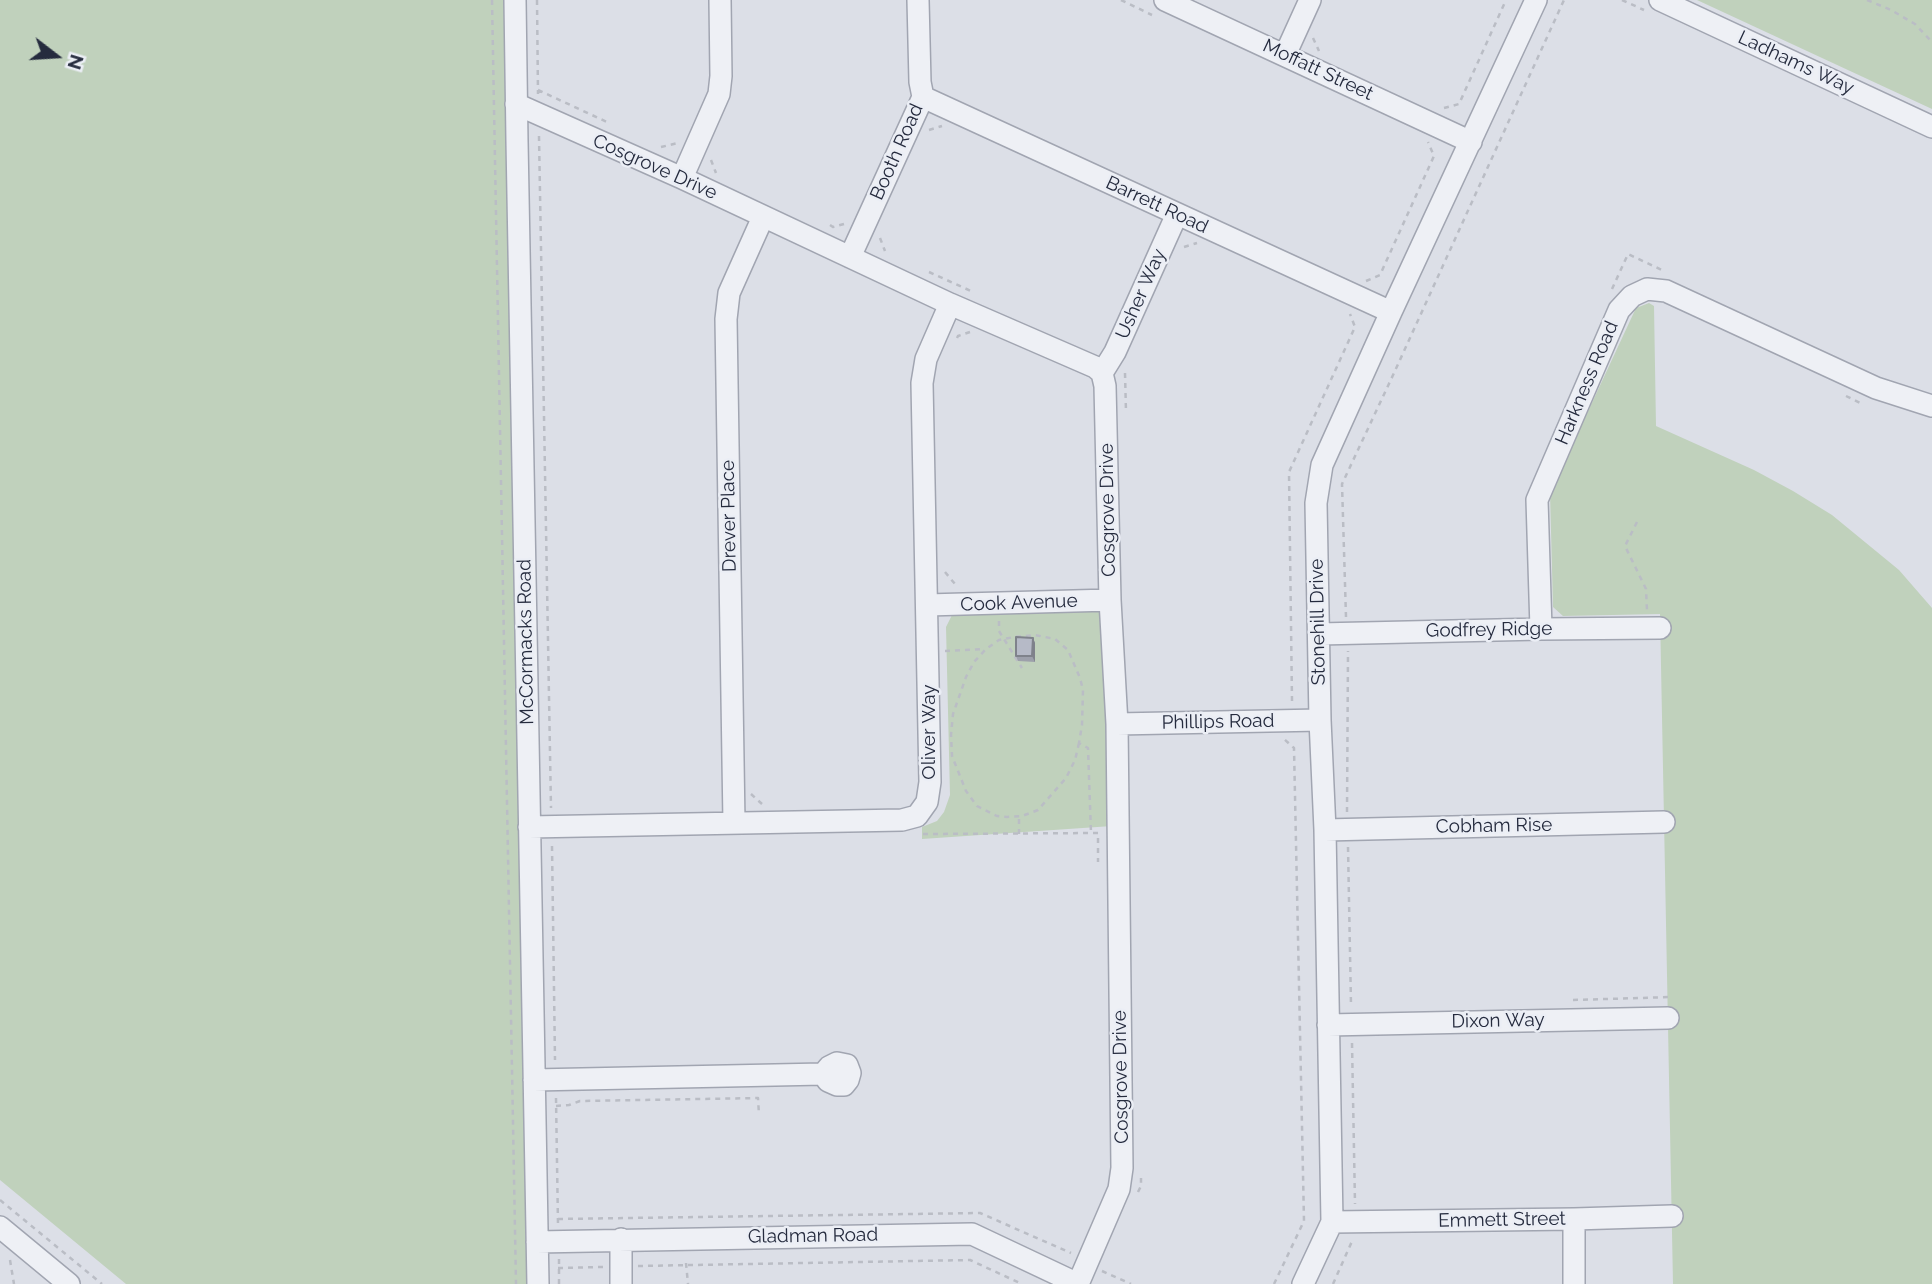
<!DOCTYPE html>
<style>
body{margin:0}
#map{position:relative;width:1932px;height:1284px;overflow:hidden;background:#dcdfe7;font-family:Raleway,sans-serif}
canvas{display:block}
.north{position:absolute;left:21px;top:21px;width:70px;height:70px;-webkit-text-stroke:5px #ebeef5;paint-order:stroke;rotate:107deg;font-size:19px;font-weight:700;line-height:28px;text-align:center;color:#252b3e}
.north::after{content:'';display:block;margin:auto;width:24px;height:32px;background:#252b3e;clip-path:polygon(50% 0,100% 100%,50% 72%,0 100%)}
</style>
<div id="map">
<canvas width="1932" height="1284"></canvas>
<div class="north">N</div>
</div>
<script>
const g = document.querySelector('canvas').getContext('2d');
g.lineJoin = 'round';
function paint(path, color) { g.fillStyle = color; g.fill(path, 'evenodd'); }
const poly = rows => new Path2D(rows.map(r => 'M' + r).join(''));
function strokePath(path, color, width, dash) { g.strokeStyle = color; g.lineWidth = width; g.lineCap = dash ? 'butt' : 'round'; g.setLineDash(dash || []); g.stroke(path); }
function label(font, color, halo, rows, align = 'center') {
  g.font = font + ' Raleway,sans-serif'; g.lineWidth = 5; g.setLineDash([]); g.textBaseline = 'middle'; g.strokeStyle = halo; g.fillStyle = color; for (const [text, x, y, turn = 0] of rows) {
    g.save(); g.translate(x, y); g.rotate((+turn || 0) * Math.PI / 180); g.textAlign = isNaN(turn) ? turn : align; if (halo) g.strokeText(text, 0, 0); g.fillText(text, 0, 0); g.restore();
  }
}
paint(poly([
 [0,0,505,0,528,1284,126,1284,0,1180],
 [1697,0,1932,0,1932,109],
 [1649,303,1654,306,1656,426,1754,470,1793,491,1832,515,1899,570,1932,608,1932,1284,1673,1284,1660,614,1563,616,1553,607,1550,493,1636,308],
 [1104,611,1112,826,922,839,922,827,937,821,944,812,950,795,946,627,952,615]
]), '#c0d1bc');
const minor = poly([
 [515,0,517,141,538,1284],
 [1165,0,1471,142],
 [1660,0,1932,127],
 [1285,55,1310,0],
 [923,97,1391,312],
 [516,104,682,178,950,304,1095,367,1102,373,1105,386,1110,600,1117,724,1122,1168,1119,1189,1078,1284],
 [682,178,719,94,721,76,720,0],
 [850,257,923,97,920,82,918,0],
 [1102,373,1115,352,1177,214],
 [927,605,1110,600],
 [1541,629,1537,500,1619,310,1632,296,1647,289,1666,291,1876,388,1932,406],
 [1319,634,1541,629,1660,628],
 [1117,724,1320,720],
 [734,823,726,319,729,293,763,217],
 [529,827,902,820,917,816,927,802,930,782,922,383,926,359,950,304],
 [1325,830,1664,822],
 [1328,1025,1668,1018],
 [534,1080,823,1074,829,1067,837,1063,847,1065,850,1073,848,1080,844,1085,837,1085,828,1081,823,1074],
 [1574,1219,1574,1284],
 [1332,1222,1574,1219,1672,1216],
 [0,1227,69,1284],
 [621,1239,621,1284],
 [537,1242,972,1234,1078,1284],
 [1303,1284,1332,1222,1325,830,1320,720,1316,503,1322,465,1391,312,1536,0]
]);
strokePath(minor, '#a1a5b1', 24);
strokePath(poly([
 [492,0,516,1284],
 [537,0,538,94],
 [1121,0,1152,15],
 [1622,0,1644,10],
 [1867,0,1891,10,1915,24,1932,42],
 [1313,38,1319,51],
 [538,90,607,122],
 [1444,108,1459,104,1506,0],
 [929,130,942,126],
 [539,136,551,808],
 [661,147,678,143],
 [711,160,716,173],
 [830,225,833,227,844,224],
 [880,238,885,251],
 [1184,247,1197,243],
 [929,272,971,291],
 [1366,281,1380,275,1434,156,1428,142],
 [1612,289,1628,254,1664,271],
 [957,338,958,336,970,332],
 [1125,373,1126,412],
 [1846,396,1862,404],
 [1637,522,1625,546,1646,589,1647,611],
 [945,572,955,584,957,584],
 [1346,617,1342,484,1394,373,1564,0],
 [999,621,999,631,1022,668],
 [945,651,984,649],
 [1292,701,1289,472,1355,327,1350,314],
 [1079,743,1075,760,1066,778,1038,810,1022,816,1007,817,997,816,977,806,966,791,952,756,951,735,953,714,966,677,974,662,986,649,999,640,1014,637,1035,635,1055,639,1068,650,1080,678,1083,690,1082,725,1079,743,1088,748,1091,833],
 [751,794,762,804],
 [1347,812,1348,651],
 [923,834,1098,833,1098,862],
 [1019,834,1019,817],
 [552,846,555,1060],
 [1348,847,1351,1005],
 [1573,1000,1672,997],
 [1352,1043,1355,1204],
 [556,1098,558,1225],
 [556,1106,569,1105,580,1101,758,1098,759,1115],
 [1138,1192,1141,1186,1141,1178],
 [0,1200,102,1284],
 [558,1219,980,1213,1071,1253],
 [559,1259,559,1284],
 [10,1260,14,1284],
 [686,1263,688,1284],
 [638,1266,970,1260,1022,1284],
 [558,1268,603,1267],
 [1102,1271,1131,1284],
 [1274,1284,1304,1221,1294,748,1284,739],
 [1333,1284,1353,1239]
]), '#babdc5', 2.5, [5, 5]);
strokePath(minor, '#eef0f5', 21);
paint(poly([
 [1033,638,1035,643,1035,662,1018,661,1016,656]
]), '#9da0ab');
paint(poly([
 [1033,638,1035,643,1035,662,1032,656]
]), '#7f828b');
const building = poly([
 [1016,637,1033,638,1032,656,1016,656,1016,637]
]);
paint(building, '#b6bac7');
strokePath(building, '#7f828b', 2);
label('19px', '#252b3e', '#ebeef5', [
 ["Ladhams Way",1796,63,25],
 ["Moffatt Street",1318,70,25],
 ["Booth Road",897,152,-66],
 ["Cosgrove Drive",655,167,24],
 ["Barrett Road",1157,205,25],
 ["Usher Way",1141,294,-66],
 ["Harkness Road",1587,383,-67],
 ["Cosgrove Drive",1108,510,-91],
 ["Drever Place",729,516,-91],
 ["Cook Avenue",1019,603,-2],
 ["Stonehill Drive",1318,622,-91],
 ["Godfrey Ridge",1489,630,-1],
 ["McCormacks Road",526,642,-91],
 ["Phillips Road",1218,722,-1],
 ["Oliver Way",929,732,-90],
 ["Cobham Rise",1494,826,-1],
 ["Dixon Way",1498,1021,-1],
 ["Cosgrove Drive",1121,1077,-91],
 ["Emmett Street",1502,1220,-1],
 ["Gladman Road",813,1236,-1]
]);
</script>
